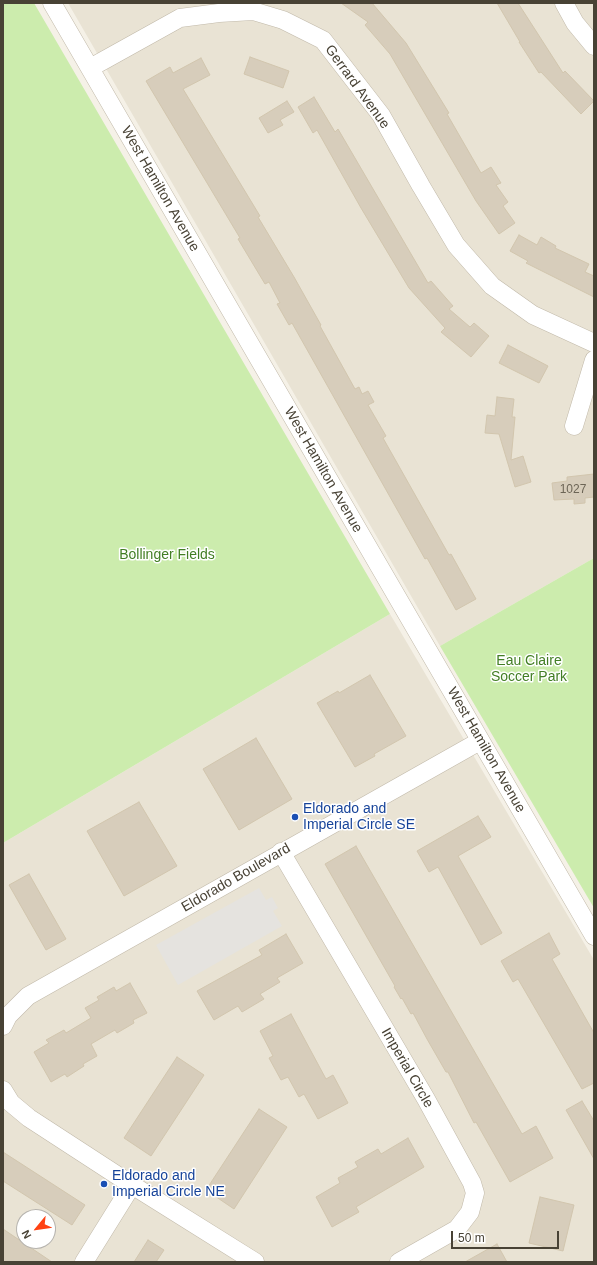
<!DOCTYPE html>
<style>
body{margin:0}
#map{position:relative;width:597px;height:1265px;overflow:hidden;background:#f5f1e7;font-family:Arial,sans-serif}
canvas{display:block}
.frame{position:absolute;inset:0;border:4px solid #484235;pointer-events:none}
.north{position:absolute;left:16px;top:1209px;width:40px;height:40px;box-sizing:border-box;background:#fff;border:1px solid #b6b3ae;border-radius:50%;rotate:241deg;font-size:11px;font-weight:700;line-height:16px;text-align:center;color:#484235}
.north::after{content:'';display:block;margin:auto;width:14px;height:18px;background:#ff4213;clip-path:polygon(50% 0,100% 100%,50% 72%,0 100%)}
.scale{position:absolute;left:451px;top:1231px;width:108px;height:18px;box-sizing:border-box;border:2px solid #484235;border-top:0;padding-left:5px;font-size:12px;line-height:14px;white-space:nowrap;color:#484235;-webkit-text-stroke:3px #fff;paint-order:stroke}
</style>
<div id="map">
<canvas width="597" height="1265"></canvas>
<div class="frame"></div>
<div class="north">N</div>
<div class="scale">50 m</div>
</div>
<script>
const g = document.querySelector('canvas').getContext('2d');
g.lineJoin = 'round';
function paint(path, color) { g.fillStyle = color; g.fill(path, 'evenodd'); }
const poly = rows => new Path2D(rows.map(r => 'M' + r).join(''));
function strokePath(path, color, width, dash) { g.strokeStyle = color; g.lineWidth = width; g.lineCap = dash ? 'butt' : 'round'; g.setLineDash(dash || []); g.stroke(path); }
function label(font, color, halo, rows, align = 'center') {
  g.font = font + ' Arial,sans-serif'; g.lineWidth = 3; g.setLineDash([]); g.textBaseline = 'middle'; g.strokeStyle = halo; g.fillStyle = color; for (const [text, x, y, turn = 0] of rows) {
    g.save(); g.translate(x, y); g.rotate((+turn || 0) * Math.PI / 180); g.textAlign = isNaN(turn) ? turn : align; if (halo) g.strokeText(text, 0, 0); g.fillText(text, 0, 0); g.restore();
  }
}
paint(poly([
 [68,3,594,3,594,558,440,646],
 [390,614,594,960,594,1262,3,1262,3,843],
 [24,1217,48,1217,48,1241,24,1241]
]), '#e9e3d4');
paint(poly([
 [3,3,34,3,390,614,3,843],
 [594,558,594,908,440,646]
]), '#ccecad');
paint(poly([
 [259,888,266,900,272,897,278,908,273,911,282,926,178,985,156,945]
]), '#e5e3df');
const building = poly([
 [341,3,372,3,406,43,449,113,447,114,481,173,491,167,501,183,496,185,508,202,503,206,515,223,499,234,476,201,390,54,365,25,368,22,341,3],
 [497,3,518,3,563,73,565,71,594,101,581,114,541,72,539,73,519,42,520,42,497,3],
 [250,57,289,71,283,88,244,74,250,57],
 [201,58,210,75,183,89,260,216,258,217,294,277,321,325,320,326,355,389,359,387,362,394,368,391,374,402,368,405,386,436,383,438,449,555,451,554,476,599,456,610,427,558,425,559,292,323,289,325,277,304,280,303,269,282,265,284,238,239,240,238,146,81,170,67,173,73,201,58],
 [314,97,335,132,338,129,428,283,431,281,453,306,449,309,470,327,474,323,489,336,471,357,441,332,445,328,409,288,361,208,317,130,313,133,298,107,314,97],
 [287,101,294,112,280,120,283,125,268,133,259,118,287,101],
 [519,235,537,245,541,237,556,246,555,248,589,264,585,272,594,276,594,297,526,263,528,261,510,251,519,235],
 [508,345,548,366,539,383,499,363,508,345],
 [497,397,514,399,512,417,515,417,511,460,523,456,531,482,515,487,499,434,485,433,487,415,495,416,497,397],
 [594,474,594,497,585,498,585,503,574,504,574,499,554,500,552,483,567,481,567,477,594,474],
 [370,675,406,736,374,754,375,756,355,767,317,703,338,691,339,693,370,675],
 [256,738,292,799,239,830,203,769,256,738],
 [139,802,177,866,124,896,87,831,139,802],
 [478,816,491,837,458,856,502,933,481,945,438,867,429,872,417,851,478,816],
 [356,846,522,1134,536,1126,553,1158,510,1182,476,1122,474,1123,448,1072,446,1072,427,1039,413,1013,411,1014,402,998,401,999,394,987,395,986,325,864,356,846],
 [29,874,66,939,46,950,9,885,29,874],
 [549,933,560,954,552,959,594,1033,594,1083,582,1089,518,979,513,982,501,961,549,933],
 [286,934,303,963,277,978,280,982,260,994,264,999,242,1012,238,1006,214,1020,197,991,262,955,259,950,286,934],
 [130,983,147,1013,133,1020,134,1023,117,1033,115,1030,91,1044,97,1056,83,1064,84,1066,67,1077,65,1074,51,1082,34,1052,49,1043,46,1040,64,1030,66,1033,91,1018,85,1008,99,1000,97,997,114,987,116,991,130,983],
 [291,1014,326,1079,333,1075,348,1103,318,1119,304,1094,299,1097,288,1077,281,1080,269,1058,273,1056,260,1031,291,1014],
 [177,1057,204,1075,151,1156,124,1138,177,1057],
 [582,1101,594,1121,594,1159,566,1110,582,1101],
 [259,1109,287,1127,234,1209,206,1190,259,1109],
 [408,1138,424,1167,356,1207,359,1212,332,1227,316,1197,340,1183,338,1178,358,1167,355,1162,378,1149,381,1154,408,1138],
 [3,1152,85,1205,72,1225,3,1181,3,1152],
 [540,1197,574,1205,563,1251,529,1243,540,1197],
 [3,1229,52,1262,3,1262,3,1229],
 [148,1240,164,1250,156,1262,134,1262,148,1240],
 [497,1244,507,1262,465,1262,497,1244]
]);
paint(building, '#d7cdbb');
strokePath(building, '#d2c6ae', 1);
const minor = poly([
 [52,3,594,936],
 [564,3,575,23,594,46],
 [90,68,180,18,219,13,253,11,283,20,323,40,381,115,421,186,456,245,492,286,533,315,594,343],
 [574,426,594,360],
 [281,852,426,1099,472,1183,475,1193,470,1212,457,1229,399,1262],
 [3,1026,8,1016,28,996,480,741],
 [3,1090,11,1103,29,1118,132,1185,255,1262],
 [84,1262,132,1185]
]);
strokePath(minor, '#c1b9a9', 19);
strokePath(minor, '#fff', 18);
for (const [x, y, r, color] of [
 [295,817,4,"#1a4fb4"],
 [104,1184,4,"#1a4fb4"]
]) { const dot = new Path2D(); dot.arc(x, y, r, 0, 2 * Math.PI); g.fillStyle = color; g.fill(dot); strokePath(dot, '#fff', 1.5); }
label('12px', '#6c6556', null, [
 ["1027",573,490]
]);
label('14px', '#484235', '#fff', [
 ["Gerrard Avenue",357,87,54],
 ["West Hamilton Avenue",160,189,60],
 ["West Hamilton Avenue",323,470,60],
 ["West Hamilton Avenue",486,750,60],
 ["Eldorado Boulevard",236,878,-30],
 ["Imperial Circle",407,1068,60]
]);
label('14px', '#427e24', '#fff', [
 ["Bollinger Fields",167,555],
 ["Eau Claire",529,661],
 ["Soccer Park",529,677]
]);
label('14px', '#164399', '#fff', [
 ["Eldorado and",303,809],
 ["Imperial Circle SE",303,825],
 ["Eldorado and",112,1176],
 ["Imperial Circle NE",112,1192]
], 'left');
</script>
